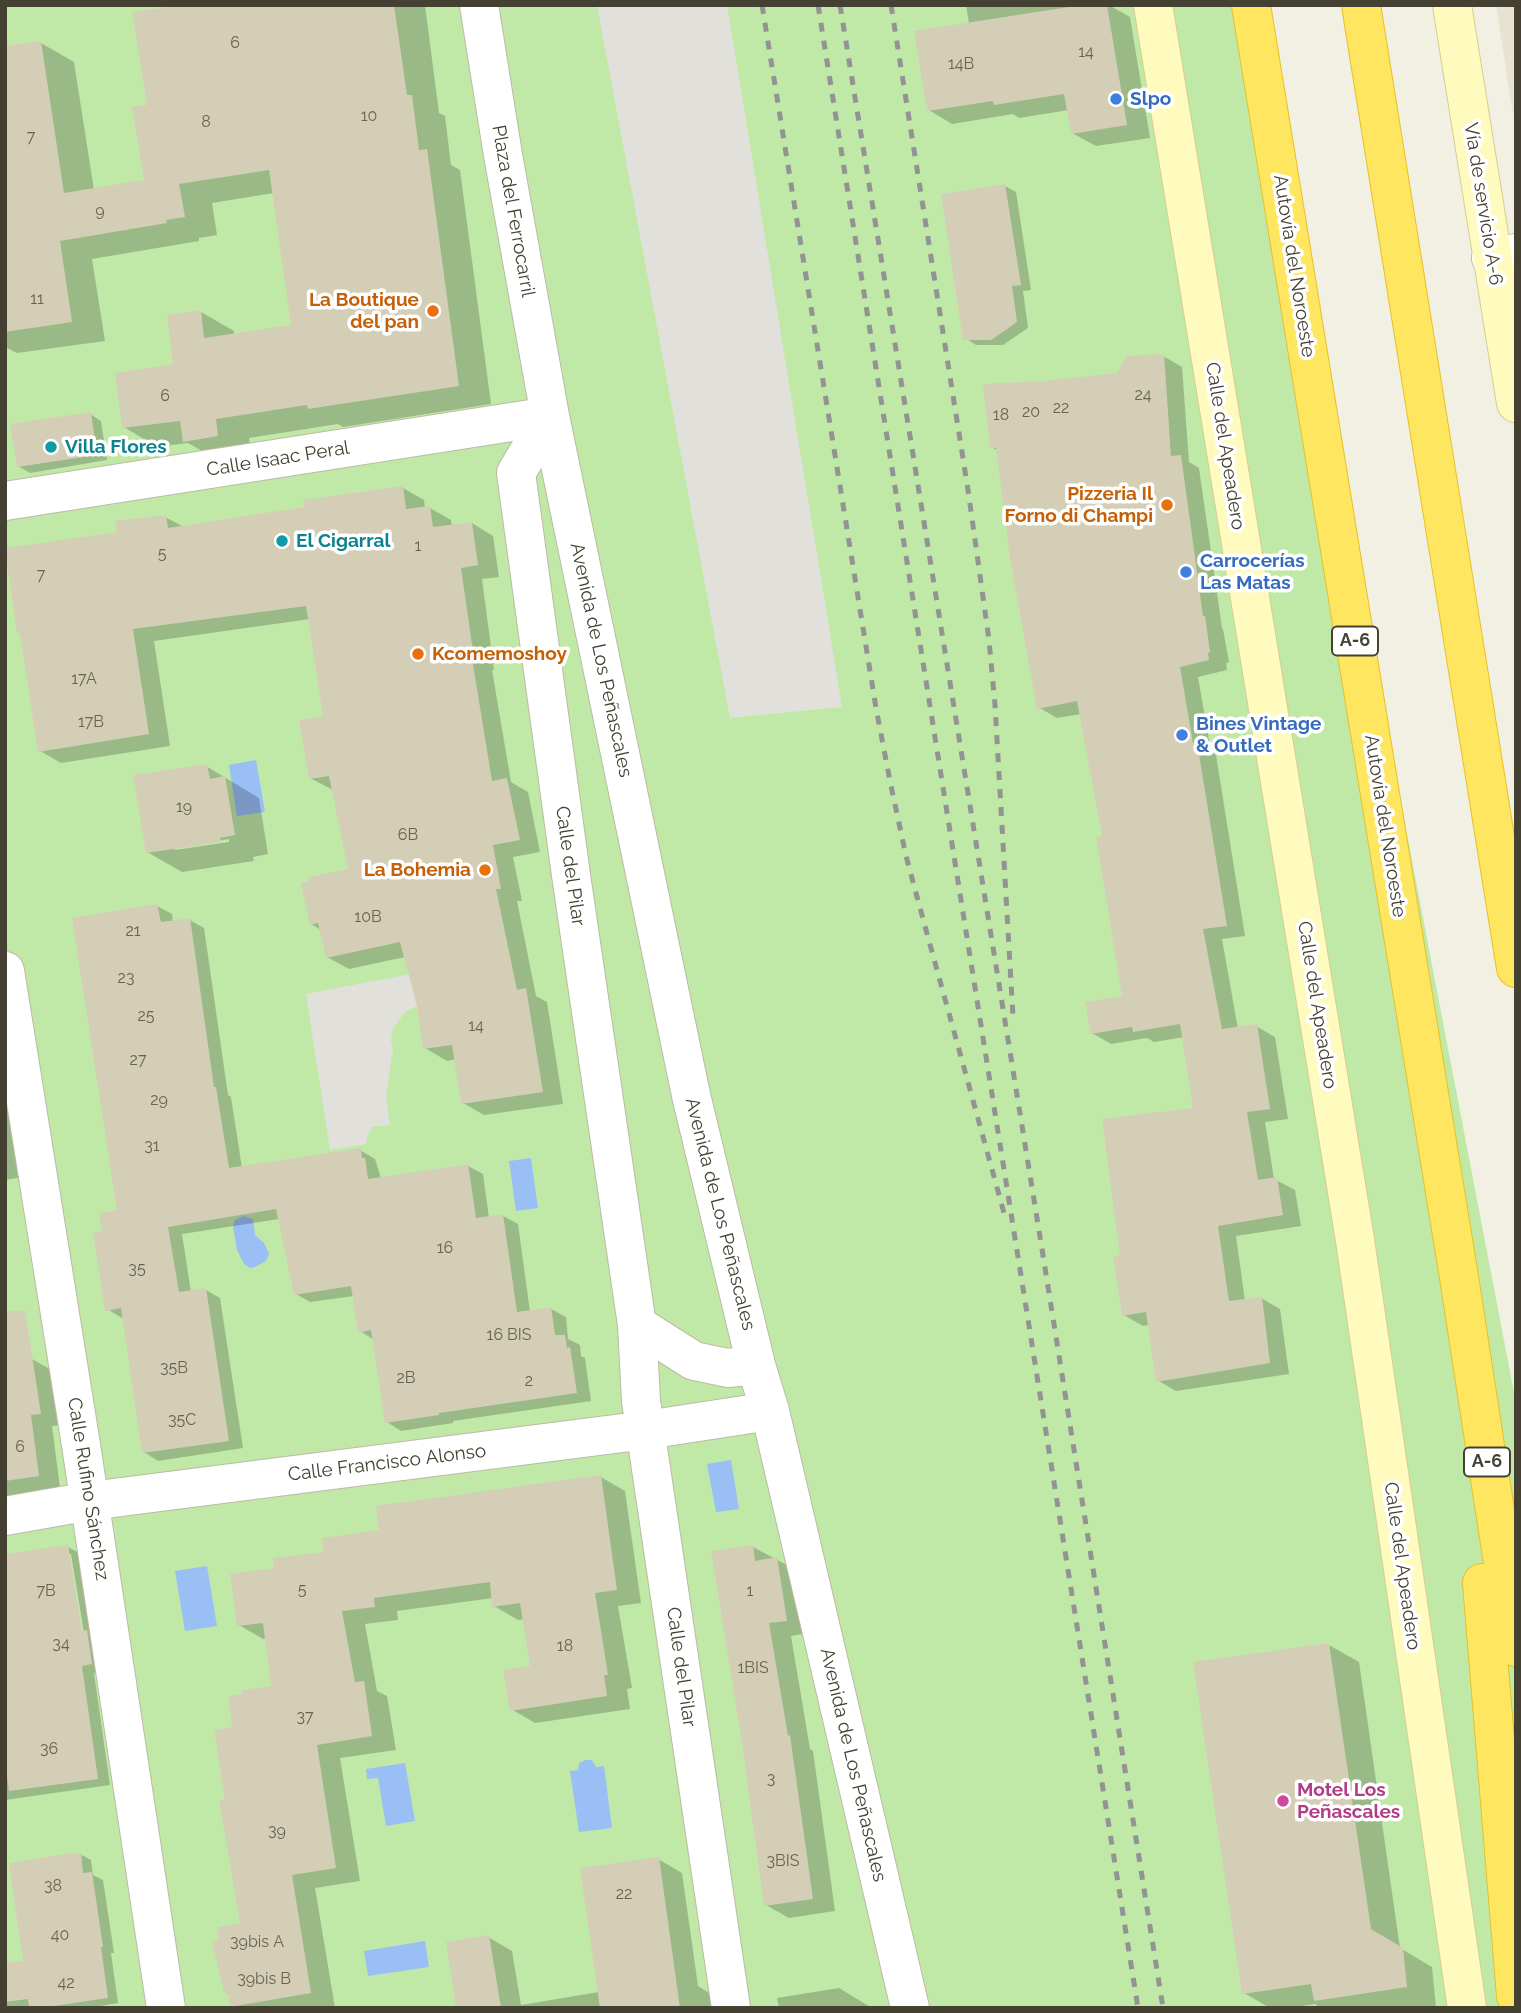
<!DOCTYPE html>
<meta charset="utf-8">
<style>
body{margin:0}
#map{position:relative;width:1521px;height:2013px;overflow:hidden;background:#f2f0e2;font-family:Raleway,sans-serif}
canvas{display:block}
.frame{position:absolute;inset:0;border:7px solid #444032;pointer-events:none}
</style>
<div id="map">
<canvas width="1521" height="2013"></canvas>
<div class="frame"></div>
</div>
<script>
const g = document.querySelector('canvas').getContext('2d');
g.lineJoin = 'round';
function paint(path, color) { g.fillStyle = color; g.fill(path, 'evenodd'); }
const poly = rows => new Path2D(rows.map(r => 'M' + r).join(''));
function strokePath(path, color, width, dash) { g.strokeStyle = color; g.lineWidth = width; g.lineCap = dash ? 'butt' : 'round'; g.setLineDash(dash || []); g.stroke(path); }
function label(font, color, halo, rows, align = 'center') {
  g.font = font + ' Raleway,sans-serif'; g.lineWidth = 7; g.setLineDash([]); g.textBaseline = 'middle'; g.strokeStyle = halo; g.fillStyle = color; for (const [text, x, y, turn = 0] of rows) {
    g.save(); g.translate(x, y); g.rotate((+turn || 0) * Math.PI / 180); g.textAlign = isNaN(turn) ? turn : align; if (halo) g.strokeText(text, 0, 0); g.fillText(text, 0, 0); g.restore();
  }
}
paint(poly([
 [1496,5,1516,5,1516,130,1509,89]
]), '#e6e3d0');
paint(poly([
 [5,5,1248,5,1516,1403,1516,2008,5,2008]
]), '#c0e9a8');
paint(poly([
 [597,5,727,5,842,707,730,718],
 [416,973,417,1006,405,1012,392,1030,391,1042,393,1049,386,1096,390,1125,372,1127,368,1135,366,1144,330,1150,306,994]
]), '#e2e0db');
paint(poly([
 [256,760,265,812,237,816,229,765],
 [531,1158,538,1208,516,1211,509,1161],
 [243,1216,253,1219,255,1235,264,1243,269,1254,266,1261,255,1267,250,1268,244,1264,237,1250,233,1227,235,1220],
 [731,1460,739,1509,716,1512,707,1464],
 [207,1566,217,1626,185,1631,175,1571],
 [586,1760,592,1760,596,1767,604,1766,612,1828,579,1832,570,1771,578,1770,579,1763],
 [405,1763,415,1821,386,1826,378,1778,367,1779,366,1769],
 [425,1941,429,1967,368,1976,364,1951]
]), '#99bff4');
paint(poly([
 [191,5,425,5,439,113,445,116,451,165,460,170,491,404,343,427,338,424,249,438,251,455,218,460,188,443,157,447,124,427,175,366,201,312,234,331,234,335,293,326,274,193,212,203,217,235,199,238,199,241,92,259,105,341,17,353,5,347,5,48,41,43,74,62,94,190,146,181,149,106],
 [966,5,1079,5,1079,8,1109,5,1130,17,1150,138,1096,146,1072,133,1069,110,1019,118,1013,114,952,124,929,110,969,24],
 [1005,186,1016,192,1031,290,1023,291,1028,328,1003,345,976,345,965,338],
 [1163,356,1182,367,1189,462,1199,468,1222,628,1223,629,1229,662,1226,663,1227,670,1198,677,1211,752,1216,755,1245,936,1222,939,1238,1029,1256,1026,1275,1037,1288,1119,1265,1122,1274,1179,1295,1190,1301,1226,1236,1236,1245,1301,1261,1298,1280,1309,1289,1374,1176,1391,1157,1380,1149,1325,1143,1326,1124,1315,1122,1257,1195,1109,1184,1037,1154,1042,1147,1038,1111,1044,1092,1033,1124,998,1104,838,1081,714,1057,718,1038,707,999,451,991,447,1044,383,1118,375],
 [90,414,101,421,107,460,30,473,18,466],
 [403,488,424,500,425,508,430,508,451,520,452,526,472,523,493,536,499,577,482,579,494,670,492,670,511,782,528,792,540,852,513,857,522,901,517,901,536,996,547,1002,563,1104,484,1115,463,1103,456,1059,447,1061,425,1048,418,1006,405,957,349,969,327,957,321,930,311,924,350,870,333,790,310,778,325,718,310,619,154,641,170,746,61,763,40,751,119,534,165,517,184,527,306,508],
 [206,766,259,798,268,854,253,857,254,861,182,872,147,852],
 [229,839,229,842,175,850,175,847],
 [157,906,172,914,173,922,190,920,204,928,228,1095,231,1097,242,1168,360,1150,375,1159,381,1178,468,1166,483,1174,489,1218,503,1216,518,1224,530,1312,551,1309,566,1317,568,1339,580,1345,581,1356,585,1358,591,1401,453,1421,453,1423,401,1431,387,1422,374,1340,360,1331,354,1296,310,1302,296,1294,279,1219,182,1234,191,1292,206,1290,220,1298,243,1448,158,1461,144,1452,124,1317,122,1318,107,1309,105,1233,119,1211],
 [5,1093,34,1175,5,1180],
 [5,1315,32,1359,53,1371,61,1425,52,1426,60,1488,5,1496],
 [601,1477,625,1491,641,1603,618,1606,632,1688,627,1689,630,1709,535,1723,511,1709,532,1668,525,1619,518,1620,494,1606,493,1598,397,1611,398,1620,365,1624,377,1691,387,1696,396,1750,340,1758,360,1881,315,1888,335,2008,236,2008,231,2005,230,1995,225,1992,221,1941,242,1925,227,1801,234,1728,273,1687,267,1639,263,1639,239,1625,276,1569,381,1532],
 [68,1547,81,1554,104,1671,94,1673,110,1785,5,1800,5,1556],
 [68,1554,71,1554,85,1639,82,1640],
 [753,1547,800,1572,809,1633,791,1636,810,1749,813,1751,835,1911,789,1918,766,1905],
 [1329,1645,1359,1662,1400,1948,1432,1967,1436,2008,1317,2008,1316,2004,1287,2008,1270,2008,1244,1993],
 [80,1854,91,1860,93,1875,103,1880,114,1953,111,1953,118,2003,89,2008,5,2008,5,1965,25,1962],
 [658,1859,682,1873,698,1986,711,1994,713,2008,457,2008,488,1937,512,1951,521,2005,599,1992],
 [839,1988,872,2008,779,2008,777,1998]
]), '#0003');
paint(poly([
 [182,5,394,5,407,95,412,95,419,150,427,149,459,386,308,409,307,405,216,419,218,436,183,442,180,421,122,428,115,373,173,364,167,315,201,310,204,338,291,325,269,170,179,184,185,217,166,220,167,223,60,241,72,322,5,332,5,46,41,41,64,193,144,180,132,107,147,105,132,12],
 [1082,5,1107,5,1127,125,1071,134,1064,94,994,105,993,101,927,111,914,31],
 [1005,184,1021,285,1012,286,1017,322,991,340,963,340,941,194],
 [1164,354,1171,456,1181,455,1203,616,1205,616,1210,652,1208,653,1209,660,1180,667,1193,743,1197,742,1227,926,1203,929,1222,1029,1257,1024,1270,1109,1247,1112,1258,1180,1277,1177,1283,1215,1218,1226,1229,1301,1262,1297,1270,1363,1156,1382,1146,1312,1122,1316,1113,1256,1120,1256,1102,1119,1193,1108,1180,1024,1133,1032,1132,1027,1091,1034,1085,1002,1122,996,1096,837,1102,836,1077,701,1037,709,1010,558,996,448,990,448,983,384,1043,381,1117,373,1127,356],
 [91,412,97,455,17,467,10,424],
 [403,486,406,509,430,506,433,527,472,522,478,565,461,568,474,658,472,658,492,781,507,778,520,840,493,845,501,889,496,889,517,990,526,988,543,1092,461,1104,452,1045,423,1049,417,1006,400,942,326,958,318,923,310,925,301,883,309,881,308,877,348,869,329,776,309,779,299,720,323,716,306,606,133,629,149,734,38,752,20,633,17,633,5,548,117,532,115,521,166,515,168,528,304,507,303,500],
 [207,764,210,779,225,776,235,835,220,838,221,842,146,853,133,775],
 [157,904,161,922,190,918,214,1087,216,1087,229,1168,361,1148,362,1158,365,1158,368,1179,468,1164,476,1218,503,1214,517,1312,551,1307,555,1335,565,1335,567,1348,570,1347,577,1393,439,1413,439,1415,385,1423,371,1330,358,1333,351,1286,294,1295,276,1209,168,1227,179,1292,206,1288,229,1441,142,1453,121,1308,105,1311,93,1233,102,1231,99,1213,117,1210,72,918],
 [25,1310,41,1414,31,1415,39,1476,5,1481,5,1312],
 [601,1475,617,1590,595,1593,608,1675,604,1675,607,1696,510,1711,503,1670,530,1666,520,1603,492,1607,490,1582,374,1598,375,1607,342,1611,355,1682,364,1681,372,1736,317,1745,336,1868,292,1875,311,1993,230,2007,228,1993,224,1993,212,1941,219,1939,217,1927,240,1923,219,1800,225,1799,214,1730,232,1727,228,1696,242,1694,242,1690,271,1686,263,1623,237,1626,230,1574,274,1568,273,1558,323,1552,322,1538,379,1530,376,1506],
 [68,1545,82,1631,87,1630,92,1664,82,1666,98,1779,9,1791,5,1763,5,1554],
 [753,1545,755,1561,777,1557,787,1621,769,1623,788,1736,790,1735,813,1899,764,1906,741,1736,711,1551],
 [1329,1643,1371,1929,1403,1948,1407,1987,1314,2001,1311,1984,1242,1994,1193,1662],
 [81,1852,83,1873,92,1872,103,1947,101,1947,108,1998,40,2008,29,2008,28,1999,5,2002,5,1963,23,1961,9,1863],
 [659,1857,680,2008,600,2008,580,1868],
 [489,1935,501,2008,456,2008,446,1942]
]), '#d4ceb7');
const street = poly([
 [479,5,503,155,550,416,691,1095,756,1365,770,1411,910,2008],
 [1491,258,1516,253],
 [550,416,516,473,571,875,637,1325,641,1401,731,2008],
 [5,501,550,416],
 [5,971,81,1445,166,2008],
 [637,1325,694,1361,728,1368,756,1365],
 [5,1516,90,1501,646,1430,770,1411]
]);
const secondary = poly([
 [1153,5,1355,1240,1467,2008],
 [1452,5,1516,403]
]);
const highway = poly([
 [1251,5,1459,1277,1516,1647],
 [1361,5,1516,968],
 [1482,1583,1516,1996]
]);
strokePath(street, '#bebaa4', 40);
strokePath(secondary, '#d4cf8f', 40);
strokePath(highway, '#e5c129', 40);
strokePath(street, '#fff', 38);
strokePath(secondary, '#fffbbf', 38);
strokePath(highway, '#ffe660', 38);
strokePath(poly([
 [762,5,876,708,890,781,906,856,926,930,1004,1213],
 [818,5,1138,2008],
 [840,5,1042,1249,1163,2008],
 [891,5,968,490,989,640,995,705,1013,1017]
]), '#939393', 5, [9, 9]);
for (const [x, y, r, color] of [
 [1116,99,7,"#3f7fe0"],
 [433,311,7,"#e8710a"],
 [51,447,7,"#0f9aa8"],
 [1167,505,7,"#e8710a"],
 [282,541,7,"#0f9aa8"],
 [1186,572,7,"#3f7fe0"],
 [418,654,7,"#e8710a"],
 [1182,735,7,"#3f7fe0"],
 [485,870,7,"#e8710a"],
 [1283,1801,7,"#d1479c"]
]) { const dot = new Path2D(); dot.arc(x, y, r, 0, 2 * Math.PI); g.fillStyle = color; g.fill(dot); strokePath(dot, '#fff', 2.5); }
label('16px', '#686453', null, [
 ["6",235,43],
 ["14",1086,52],
 ["14B",961,64],
 ["10",369,116],
 ["8",206,122],
 ["7",31,137],
 ["9",100,211],
 ["11",37,299],
 ["24",1143,395],
 ["6",165,396],
 ["22",1061,408],
 ["20",1031,412],
 ["18",1001,415],
 ["1",418,546],
 ["5",162,554],
 ["7",41,575],
 ["17A",84,679],
 ["17B",91,722],
 ["19",184,807],
 ["6B",408,835],
 ["10B",368,917],
 ["21",133,931],
 ["23",126,978],
 ["25",146,1016],
 ["14",476,1026],
 ["27",138,1060],
 ["29",159,1100],
 ["31",152,1146],
 ["16",445,1248],
 ["35",137,1269],
 ["16 BIS",509,1335],
 ["35B",174,1368],
 ["2B",406,1378],
 ["2",529,1381],
 ["35C",182,1420],
 ["6",20,1447],
 ["5",302,1590],
 ["7B",46,1591],
 ["1",750,1591],
 ["34",61,1644],
 ["18",565,1646],
 ["1BIS",753,1668],
 ["37",305,1717],
 ["36",49,1749],
 ["3",771,1779],
 ["39",277,1831],
 ["3BIS",783,1861],
 ["38",53,1886],
 ["22",624,1894],
 ["40",60,1935],
 ["39bis A",257,1942],
 ["39bis B",264,1979],
 ["42",66,1983]
]);
for (const [x, y, w] of [
 [1355,641,46],
 [1487,1462,46]
]) { const box = new Path2D(); box.roundRect(x - w / 2, y - 14.5, w, 29, 5); g.fillStyle = '#fff'; g.fill(box); strokePath(box, '#444032', 2); }
label('bold 18px', '#444032', null, [
 ["A-6",1355,641],
 ["A-6",1487,1462]
]);
label('bold 19px', '#366cbe', '#fff', [
 ["Slpo",1130,99],
 ["Carrocerías",1200,561],
 ["Las Matas",1200,583],
 ["Bines Vintage",1196,724],
 ["& Outlet",1196,746]
], 'left');
label('19px', '#444032', '#fff', [
 ["Vía de servicio A-6",1483,204,81],
 ["Plaza del Ferrocarril",513,211,80],
 ["Autovía del Noroeste",1294,266,81],
 ["Calle del Apeadero",1225,446,81],
 ["Calle Isaac Peral",278,459,-9],
 ["Avenida de Los Peñascales",601,660,78],
 ["Autovía del Noroeste",1385,826,81],
 ["Calle del Pilar",570,866,82],
 ["Calle del Apeadero",1317,1005,81],
 ["Avenida de Los Peñascales",720,1214,76],
 ["Calle Francisco Alonso",387,1463,-7],
 ["Calle Rufino Sánchez",88,1489,81],
 ["Calle del Apeadero",1402,1566,82],
 ["Calle del Pilar",681,1667,82],
 ["Avenida de Los Peñascales",853,1765,77]
]);
label('bold 19px', '#c56008', '#fff', [
 ["La Boutique",419,300],
 ["del pan",419,322],
 ["Pizzeria Il",1153,494],
 ["Forno di Champi",1153,516],
 ["Kcomemoshoy",432,654,"left"],
 ["La Bohemia",471,870]
], 'right');
label('bold 19px', '#0d838f', '#fff', [
 ["Villa Flores",65,447],
 ["El Cigarral",296,541]
], 'left');
label('bold 19px', '#b23c85', '#fff', [
 ["Motel Los",1297,1790],
 ["Peñascales",1297,1812]
], 'left');
</script>
